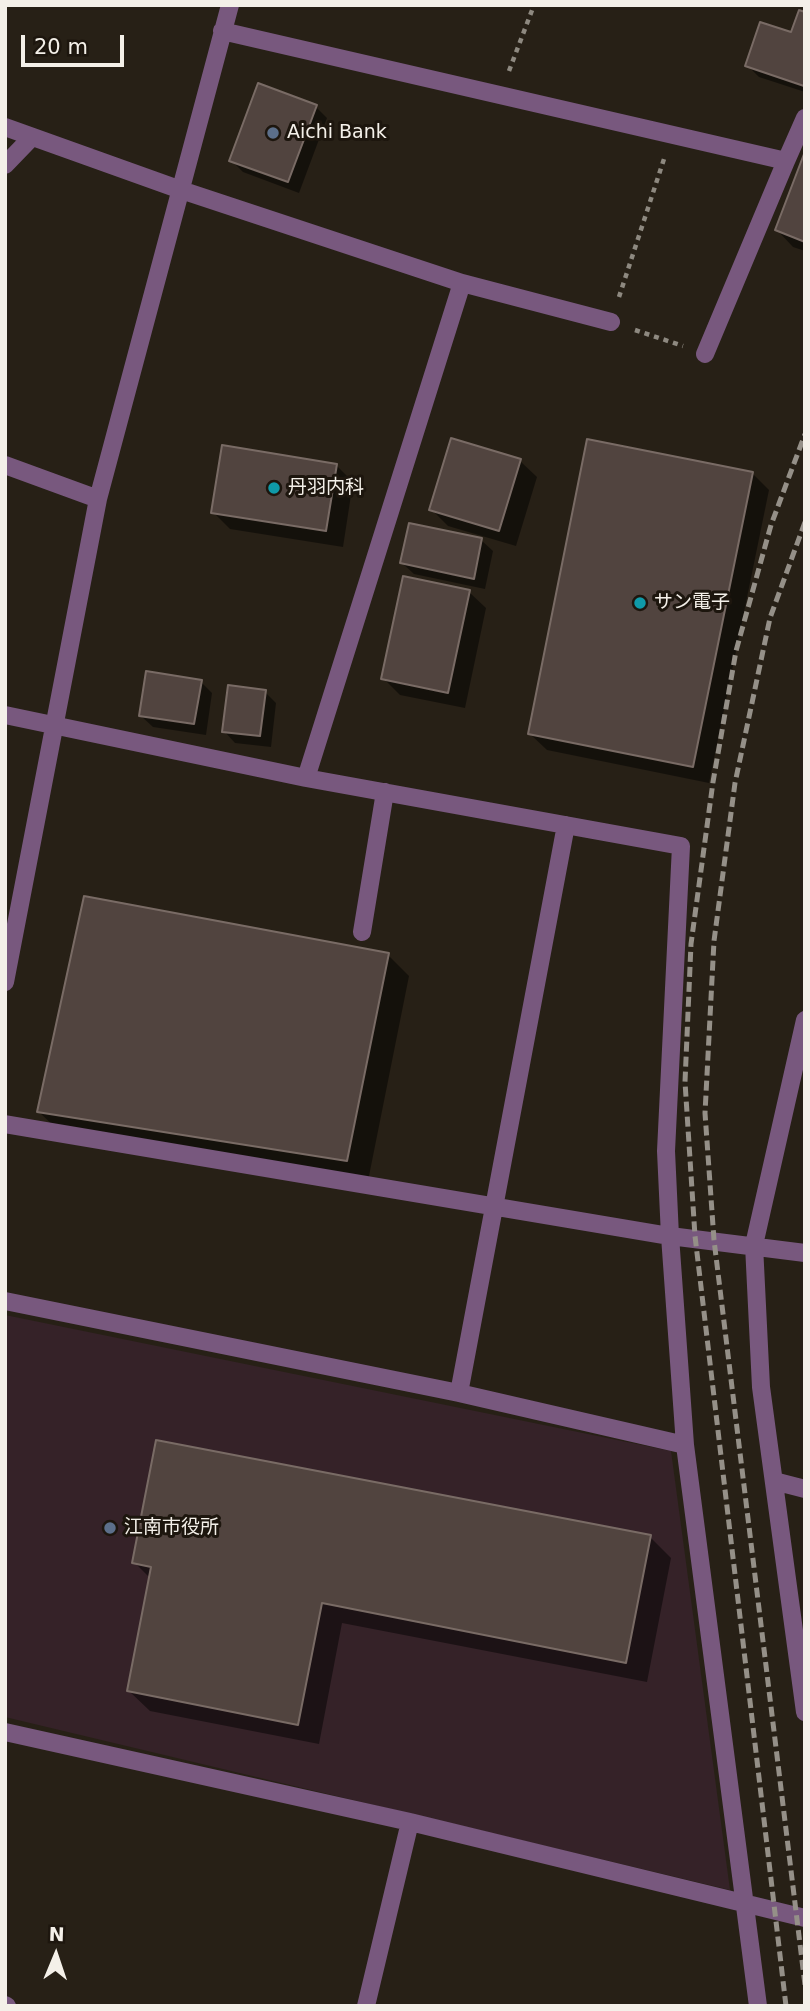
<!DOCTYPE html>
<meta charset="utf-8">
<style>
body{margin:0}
#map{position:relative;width:810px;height:2011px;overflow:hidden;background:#272016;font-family:"DejaVu Sans",sans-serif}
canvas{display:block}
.frame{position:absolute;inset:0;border:7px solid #f4f0e9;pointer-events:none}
.north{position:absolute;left:21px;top:1920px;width:70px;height:70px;-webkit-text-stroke:5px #1d160e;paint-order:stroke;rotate:2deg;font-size:19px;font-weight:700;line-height:28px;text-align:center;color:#f4f0e9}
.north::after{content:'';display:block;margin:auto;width:24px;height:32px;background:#f4f0e9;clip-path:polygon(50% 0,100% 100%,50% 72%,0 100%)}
.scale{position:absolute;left:21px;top:35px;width:103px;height:32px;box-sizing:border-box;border:4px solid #f4f0e9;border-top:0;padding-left:9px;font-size:21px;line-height:24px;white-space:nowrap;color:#f4f0e9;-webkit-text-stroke:5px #1d160e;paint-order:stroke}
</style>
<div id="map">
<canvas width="810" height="2011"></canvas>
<div class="frame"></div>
<div class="north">N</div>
<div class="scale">20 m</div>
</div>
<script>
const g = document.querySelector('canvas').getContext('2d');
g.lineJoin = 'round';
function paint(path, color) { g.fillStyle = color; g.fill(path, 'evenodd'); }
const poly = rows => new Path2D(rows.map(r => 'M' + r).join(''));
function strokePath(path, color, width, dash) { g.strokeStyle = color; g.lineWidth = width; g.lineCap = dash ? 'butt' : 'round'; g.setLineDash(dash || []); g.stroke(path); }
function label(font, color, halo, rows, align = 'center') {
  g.font = font + ' "DejaVu Sans","Noto Sans JP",sans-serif'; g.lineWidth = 6; g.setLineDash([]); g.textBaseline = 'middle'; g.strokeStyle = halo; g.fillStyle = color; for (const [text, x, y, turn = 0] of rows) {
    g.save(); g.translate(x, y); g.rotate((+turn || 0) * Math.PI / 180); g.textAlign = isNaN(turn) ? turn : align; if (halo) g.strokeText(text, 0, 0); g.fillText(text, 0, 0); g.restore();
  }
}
paint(poly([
 [5,1315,671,1451,730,1890,5,1717]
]), '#352228');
paint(poly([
 [805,14,805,92,759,77,747,65,792,35],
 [316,107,327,118,299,193,243,172,231,160],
 [805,157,805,251,793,247,777,230],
 [520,461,537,477,516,546,448,526,431,509],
 [336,465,353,482,343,547,230,529,213,512],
 [752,473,769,490,709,783,547,750,530,734],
 [481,540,493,551,485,589,414,574,402,563],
 [469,592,486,608,465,708,400,695,383,678],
 [201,682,212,693,206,735,153,727,141,716],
 [265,692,276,703,271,747,235,743,224,731],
 [388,955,409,976,368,1181,60,1132,39,1112],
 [650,1537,671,1558,647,1682,342,1623,319,1744,150,1711,129,1691,151,1579,134,1562]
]), '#0007');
const building = poly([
 [799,10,805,12,804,86,745,66,760,22,791,32,799,10],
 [258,83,317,105,288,182,229,161,258,83],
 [804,154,805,155,805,242,775,230,804,154],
 [451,438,521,459,499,531,429,510,451,438],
 [587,439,753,472,693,767,528,734,587,439],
 [222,445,337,464,326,531,211,513,222,445],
 [409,523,482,538,474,579,400,563,409,523],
 [403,576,470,590,448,693,381,679,403,576],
 [146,671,202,680,194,724,139,716,146,671],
 [228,685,266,690,260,736,222,732,228,685],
 [84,896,389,953,347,1161,37,1112,84,896],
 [156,1440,651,1535,626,1663,322,1603,298,1725,127,1691,151,1567,132,1563,156,1440]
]);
paint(building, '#51443f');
strokePath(building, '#796b65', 2);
strokePath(poly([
 [509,71,534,5],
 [619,297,664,159],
 [635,330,683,346]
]), '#8e8980', 4.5, [5, 5]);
strokePath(poly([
 [222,31,786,161,805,118],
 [5,127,181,190,462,283,306,778],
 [5,165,32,137],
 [462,283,611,322],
 [705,354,786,161],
 [5,465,98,499],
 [5,715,306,778,681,846,666,1151,670,1236,685,1445,758,2006],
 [362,932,385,792],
 [5,982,98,499,230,5],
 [805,1020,754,1245,761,1387,805,1712],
 [5,1124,670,1236,805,1253],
 [5,1301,459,1393,685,1445],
 [459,1393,566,825],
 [774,1481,805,1489],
 [5,1732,410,1822,805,1918],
 [5,2005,7,2006],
 [366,2006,410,1822]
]), '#78587e', 18);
strokePath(poly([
 [805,522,770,618,735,783,714,941,705,1113,714,1240,805,1985],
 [786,2006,695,1236,685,1082,691,944,713,782,736,651,771,525,805,434]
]), '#959088', 5, [10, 5]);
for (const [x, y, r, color] of [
 [273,133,7,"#5c6f8a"],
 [274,488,7,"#0f9aa8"],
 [640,603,7,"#0f9aa8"],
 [110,1528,7,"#5c6f8a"]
]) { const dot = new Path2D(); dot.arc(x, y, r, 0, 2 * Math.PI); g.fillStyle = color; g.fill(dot); strokePath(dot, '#1d160e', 2.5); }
label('19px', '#f4f0e9', '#1d160e', [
 ["Aichi Bank",287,133],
 ["丹羽内科",288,488],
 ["サン電子",654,603],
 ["江南市役所",124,1528]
], 'left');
</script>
